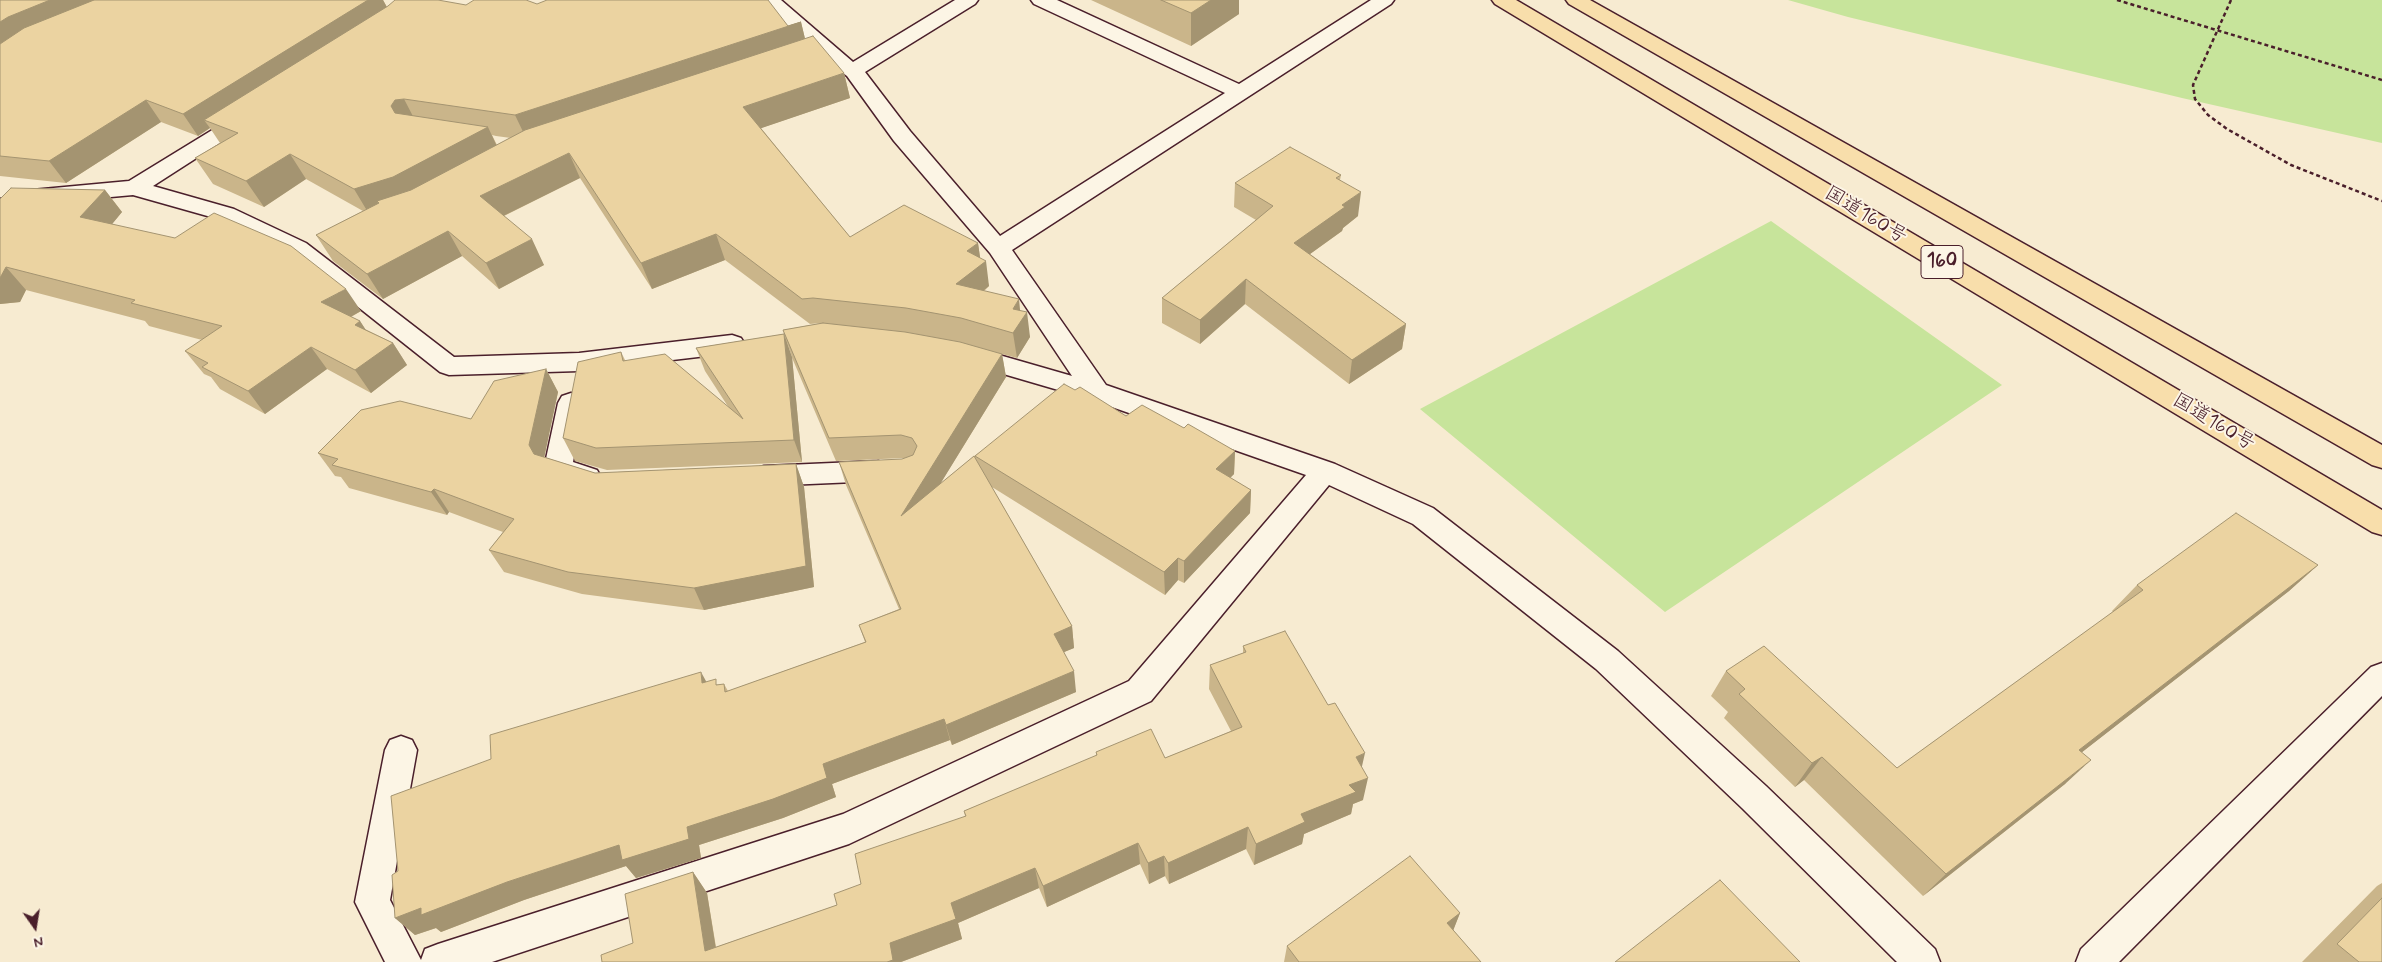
<!DOCTYPE html>
<meta charset="utf-8">
<style>
body{margin:0}
#map{position:relative;width:2382px;height:962px;overflow:hidden;background:#f7ebd1;font-family:Mynerve,sans-serif}
canvas{display:block}
.north{position:absolute;left:10px;top:902px;width:50px;height:50px;-webkit-text-stroke:4px #fcf5e5;paint-order:stroke;rotate:167deg;font-size:14px;font-weight:700;line-height:20px;text-align:center;color:#4a1f2b}
.north::after{content:'';display:block;margin:auto;width:18px;height:22px;background:#4a1f2b;clip-path:polygon(50% 0,100% 100%,50% 72%,0 100%)}
</style>
<div id="map">
<canvas width="2382" height="962"></canvas>
<div class="north">N</div>
</div>
<script>
const g = document.querySelector('canvas').getContext('2d');
g.lineJoin = 'round';
function paint(path, color) { g.fillStyle = color; g.fill(path, 'evenodd'); }
const poly = rows => new Path2D(rows.map(r => 'M' + r).join(''));
function strokePath(path, color, width, dash) { g.strokeStyle = color; g.lineWidth = width; g.lineCap = dash ? 'butt' : 'round'; g.setLineDash(dash || []); g.stroke(path); }
function label(font, color, halo, rows, align = 'center') {
  g.font = font + ' Mynerve,"Klee One",sans-serif'; g.lineWidth = 4; g.setLineDash([]); g.textBaseline = 'middle'; g.strokeStyle = halo; g.fillStyle = color; for (const [text, x, y, turn = 0] of rows) {
    g.save(); g.translate(x, y); g.rotate((+turn || 0) * Math.PI / 180); g.textAlign = isNaN(turn) ? turn : align; if (halo) g.strokeText(text, 0, 0); g.fillText(text, 0, 0); g.restore();
  }
}
paint(poly([
 [1788,0,2382,0,2382,143,2182,98,1848,17],
 [1771,221,2002,385,1665,612,1420,409]
]), '#c7e49b');
const street = poly([
 [760,0,781,0,853,62,955,0,978,0,975,4,865,72,910,131,1000,236,1225,93,1034,4,1031,0,1057,0,1239,84,1371,0,1394,0,1391,4,1012,250,1106,385,1335,464,1433,508,1618,651,1766,786,1935,949,1940,962,1897,962,1742,808,1596,669,1413,524,1329,485,1151,701,849,844,492,962,385,962,355,902,385,750,390,740,401,736,412,740,417,750,390,900,421,960,425,949,438,944,843,814,1129,681,1306,475,1089,399,959,361,955,355,959,349,968,346,1072,376,990,253,894,141,847,76,818,54,760,0],
 [247,111,254,113,258,117,254,121,153,186,234,209,306,243,454,357,579,353,732,335,741,338,745,344,741,350,732,353,579,371,449,375,440,372,290,253,218,219,133,195,34,204,0,214,0,199,32,190,129,181,240,113,247,111],
 [571,393,580,396,584,403,573,462,597,470,601,477,597,484,587,487,548,475,544,468,558,403,562,396,571,393],
 [878,461,888,464,892,471,888,478,878,481,764,486,754,483,750,476,754,469,764,466,878,461],
 [2382,663,2382,696,2119,962,2076,962,2081,949,2371,667,2382,663]
]);
const highway = poly([
 [1492,0,1516,0,2382,510,2382,535,2372,532,1495,4,1492,0],
 [1566,0,1590,0,2382,445,2382,468,2372,465,1569,4,1566,0]
]);
strokePath(street, '#4a1f2b', 3);
strokePath(highway, '#4a1f2b', 3);
strokePath(poly([
 [2117,0,2382,80],
 [2231,0,2193,85,2195,99,2208,115,2227,129,2291,165,2382,201]
]), '#4a1f2b', 2.5, [4, 3]);
paint(street, '#fcf5e5');
paint(highway, '#f8deab');
paint(poly([
 [0,0,383,0,387,7,537,4,788,26,801,22,805,39,844,73,850,98,761,128,850,237,978,243,980,258,989,286,984,291,1020,310,1030,337,1017,358,1002,354,1006,377,940,484,974,456,1075,390,1126,416,1184,428,1235,451,1234,474,1230,478,1251,490,1250,513,1184,583,1178,580,1165,595,992,487,1072,626,1074,648,1064,652,1076,692,952,745,950,740,832,784,836,797,783,818,699,845,701,858,636,878,626,866,524,900,441,932,436,928,415,935,395,918,398,871,706,682,719,685,724,684,728,691,865,642,859,625,899,609,846,485,839,462,902,459,904,458,836,461,790,353,783,330,821,323,810,324,725,260,652,289,580,178,504,216,544,265,499,289,462,256,383,299,333,261,316,235,363,211,306,179,264,207,213,184,195,158,220,143,210,128,198,136,161,122,66,183,0,176],
 [492,135,496,136,511,138,497,145],
 [1091,0,1239,0,1239,14,1191,46],
 [1341,175,1340,180,1358,216,1343,228,1342,231,1310,254,1406,324,1402,349,1349,384,1245,304,1200,344,1162,323,1162,298,1256,220,1234,207,1235,183],
 [105,190,122,212,112,224,361,311,351,317,360,321,365,329,393,343,407,365,371,393,327,369,265,414,220,389,211,377,204,374,185,351,202,340,149,326,145,321,26,290,20,302,0,304,0,199],
 [784,334,792,357,802,462,607,470,575,461,563,438,621,352,625,360,729,408,705,371,696,348],
 [546,369,558,392,544,457,595,473,796,464,804,487,814,587,704,610,582,594,504,572,489,550,503,532,449,512,447,515,349,488,341,477,335,476,318,453,471,419],
 [2318,565,2289,591,2082,752,2065,784,1923,896,1804,780,1795,787,1724,718,1728,712,1711,696,1726,671,1897,768,2113,612,2112,611,2137,585],
 [1243,646,1362,768,1363,800,1353,804,1351,814,1304,834,1302,844,1254,865,1246,849,1169,884,1165,876,1149,884,1140,864,1047,907,1039,888,958,923,962,939,901,962,633,943,693,872,707,893,716,947,837,905,861,884,965,816,964,811,1096,756,1096,752,1165,758,1231,731,1209,689,1210,665,1243,653],
 [2382,883,2382,962,2302,962,2377,886],
 [1460,913,1453,930,1481,962,1284,962,1287,946]
]), '#cab58a');
paint(poly([
 [50,0,118,0,0,55,0,22,8,17],
 [356,0,383,0,391,15,204,120,210,128,198,136,183,114],
 [1211,0,1239,0,1239,14,1191,46,1191,13],
 [801,22,807,47,527,140,515,115],
 [844,73,850,98,750,132,743,107],
 [404,99,417,124,404,131,391,106,395,100],
 [146,100,161,122,66,183,49,161],
 [488,127,500,153,407,202,379,203,377,201,382,210,369,214,354,189],
 [569,153,580,178,493,221,480,196],
 [290,154,306,179,264,207,246,181],
 [105,190,122,212,99,240,80,217],
 [1361,192,1358,216,1343,228,1342,231,1292,267,1294,243,1342,205],
 [448,231,462,256,383,299,367,274],
 [716,234,725,260,652,289,641,263],
 [532,239,544,265,499,289,486,263],
 [978,243,981,264,986,261,989,286,960,310,956,284,967,251],
 [6,267,26,290,20,302,0,304,0,278],
 [1246,279,1245,304,1200,344,1200,320],
 [346,289,361,311,336,325,321,302],
 [1019,299,1021,320,1027,312,1030,337,1017,358,1013,333,1013,309],
 [360,321,375,344,355,325],
 [1406,324,1402,349,1349,384,1352,360],
 [784,334,792,357,802,462,794,440],
 [393,343,407,365,371,393,355,370],
 [311,347,327,369,265,414,248,391],
 [1002,354,1006,377,907,538,901,516],
 [546,369,558,392,542,468,529,445],
 [1235,451,1234,474,1216,492,1216,469],
 [796,464,804,487,814,587,704,610,694,588],
 [434,489,449,512,447,515,431,492],
 [1251,490,1250,513,1184,583,1184,561],
 [1178,558,1178,580,1165,595,1164,572],
 [2318,565,2289,591,2054,774,2079,750],
 [1072,626,1074,648,1057,655,1054,634],
 [1074,671,1076,692,952,745,946,725],
 [701,672,712,692,702,683],
 [944,719,950,740,832,784,836,797,783,818,699,845,701,858,636,878,626,866,524,900,441,932,436,928,415,935,395,918,421,908,507,882,619,845,687,827,823,764],
 [1365,753,1360,775,1356,757],
 [1822,757,1804,780,1795,787,1812,763],
 [2091,760,2065,784,1923,896,1946,874],
 [1368,778,1363,800,1353,804,1351,814,1304,834,1302,844,1254,865,1256,844,1301,814,1349,785],
 [1248,827,1246,849,1169,884,1168,863],
 [1138,843,1140,864,1047,907,1043,886],
 [1164,856,1165,876,1149,884,1148,863],
 [1035,868,1039,888,958,923,962,939,901,962,887,962,890,943,951,903],
 [693,872,707,893,718,962,705,951],
 [1460,913,1453,931,1447,923]
]), '#a49471');
const building = poly([
 [0,0,50,0,8,17,0,22,0,0],
 [94,0,368,0,183,114,146,100,49,161,0,156,0,44,24,28,94,0],
 [395,0,438,0,466,5,474,0,526,0,537,4,547,0,768,0,788,26,801,22,515,115,404,99,395,100,391,106,395,113,488,127,393,177,354,189,290,154,246,181,195,158,238,133,204,120,388,6,395,0],
 [1161,0,1211,0,1191,13,1161,0],
 [813,36,844,73,743,107,850,237,904,205,978,243,967,251,986,261,956,284,1019,299,1013,309,1027,312,1013,333,961,318,906,308,813,298,802,299,716,234,641,263,569,153,480,196,532,239,486,263,448,231,367,274,316,235,379,203,377,201,411,190,525,130,813,36],
 [1290,147,1341,175,1336,178,1361,192,1342,205,1345,207,1294,243,1406,324,1352,360,1246,279,1200,320,1162,298,1273,206,1235,183,1290,147],
 [11,188,105,190,80,217,175,238,214,213,291,246,346,289,321,302,360,321,355,325,393,343,355,370,311,347,248,391,202,367,208,363,185,351,222,326,131,303,135,300,6,267,0,278,0,199,11,188],
 [823,323,905,332,960,342,1002,354,901,516,974,456,1072,626,1054,634,1074,671,946,725,944,719,823,764,827,778,773,799,687,827,689,839,622,860,619,845,507,882,421,915,421,908,395,918,392,875,398,871,391,796,491,759,490,735,701,672,702,683,716,679,716,685,724,684,725,692,866,642,859,625,901,609,839,462,902,459,913,455,917,446,912,438,901,435,829,438,783,330,823,323],
 [784,334,794,440,596,448,563,438,578,362,621,352,623,361,665,354,743,419,696,348,784,334],
 [546,369,529,445,534,454,595,473,796,464,806,566,694,588,568,572,489,550,514,519,434,489,431,492,332,465,338,459,318,453,361,410,400,401,471,419,494,381,546,369],
 [1064,384,1075,390,1080,387,1126,416,1142,405,1184,428,1188,424,1235,451,1216,469,1251,490,1184,561,1178,558,1164,572,975,456,1064,384],
 [2236,513,2318,565,2079,750,2091,760,1946,874,1822,757,1812,763,1739,694,1745,689,1726,671,1764,646,1897,768,2143,590,2137,585,2236,513],
 [1285,631,1328,705,1335,703,1365,753,1356,757,1368,778,1349,785,1356,792,1301,814,1305,822,1256,844,1248,827,1168,863,1164,856,1148,863,1138,843,1043,886,1035,868,951,903,956,919,890,943,893,960,887,962,602,962,601,955,633,943,625,894,693,872,705,951,837,905,834,894,861,884,855,854,966,816,964,811,1097,755,1096,752,1151,729,1165,758,1242,727,1210,665,1246,652,1243,646,1285,631],
 [1410,856,1460,913,1447,923,1481,962,1299,962,1287,946,1410,856],
 [1720,880,1800,962,1615,962,1720,880],
 [2382,898,2382,962,2359,962,2337,944,2382,898]
]);
paint(building, '#ebd3a1');
strokePath(building, '#a49471', 1);
for (const [x, y, w] of [
 [1942,262,42]
]) { const box = new Path2D(); box.roundRect(x - w / 2, y - 16.5, w, 33, 4); g.fillStyle = '#fcf5e5'; g.fill(box); strokePath(box, '#4a1f2b', 1); }
label('bold 19px', '#4a1f2b', null, [
 ["160",1942,262]
]);
label('20px', '#4a1f2b', '#fcf5e5', [
 ["国道160号",1865,216,31],
 ["国道160号",2213,423,31]
]);
</script>
